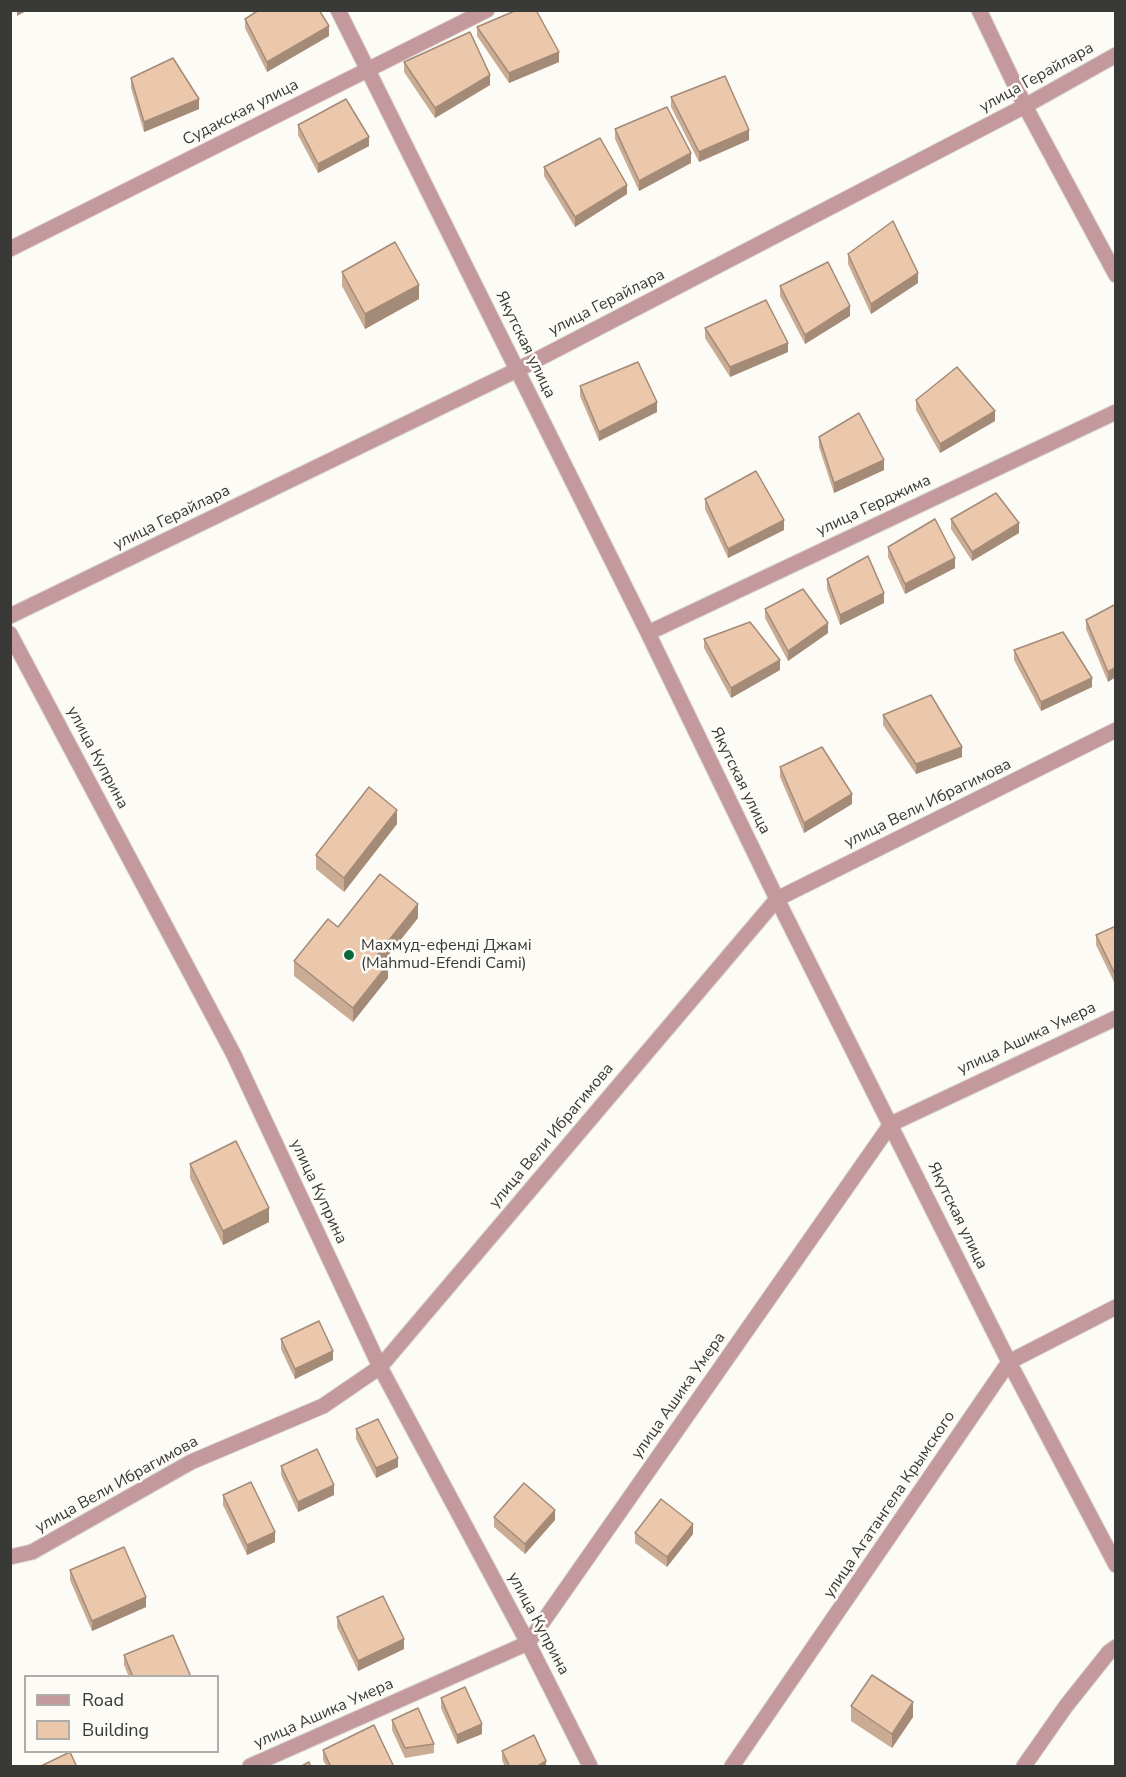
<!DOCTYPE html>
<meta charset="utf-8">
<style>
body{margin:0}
#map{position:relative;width:1126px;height:1777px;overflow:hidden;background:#fcfbf6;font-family:"Nunito Sans",sans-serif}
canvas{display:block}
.frame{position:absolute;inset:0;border:12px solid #393937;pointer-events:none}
.legend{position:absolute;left:24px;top:1675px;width:195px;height:78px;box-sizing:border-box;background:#fcfbf6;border:2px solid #aeadaa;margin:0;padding:8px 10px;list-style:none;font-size:18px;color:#393937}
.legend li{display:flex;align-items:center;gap:12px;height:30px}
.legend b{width:30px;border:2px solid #aeadaa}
</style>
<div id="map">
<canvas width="1126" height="1777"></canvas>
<div class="frame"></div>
<ul class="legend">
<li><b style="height:8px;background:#c4999e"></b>Road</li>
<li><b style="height:16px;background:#ebc7ac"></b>Building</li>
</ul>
</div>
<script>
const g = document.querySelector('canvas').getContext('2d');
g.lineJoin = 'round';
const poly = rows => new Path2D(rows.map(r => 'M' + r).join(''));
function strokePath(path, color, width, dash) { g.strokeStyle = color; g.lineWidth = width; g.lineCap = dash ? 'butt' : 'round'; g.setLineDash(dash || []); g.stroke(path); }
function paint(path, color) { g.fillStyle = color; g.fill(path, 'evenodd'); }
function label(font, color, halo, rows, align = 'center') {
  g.font = font + ' "Nunito Sans",sans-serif'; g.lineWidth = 5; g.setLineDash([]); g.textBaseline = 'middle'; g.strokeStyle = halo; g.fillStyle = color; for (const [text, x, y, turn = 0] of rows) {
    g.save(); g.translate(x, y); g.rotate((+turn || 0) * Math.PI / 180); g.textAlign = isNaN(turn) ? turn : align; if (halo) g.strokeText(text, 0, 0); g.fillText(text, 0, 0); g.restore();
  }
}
const minor = poly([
 [338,10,648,633,777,899,1009,1362,1116,1565],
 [979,10,1025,106,1116,275],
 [10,249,487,10],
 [10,616,517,370,1025,106,1116,55],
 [648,633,1116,412],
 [10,634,234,1055,380,1367,528,1643,590,1766],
 [10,1557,32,1552,191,1462,323,1406,380,1367,777,899,1116,730],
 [250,1766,528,1643,891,1124,1116,1018],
 [732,1766,1009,1362,1116,1307],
 [1024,1766,1066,1706,1109,1652,1116,1647]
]);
strokePath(minor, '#d9d8d4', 17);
strokePath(minor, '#c4999e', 15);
paint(poly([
 [245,19,329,36,267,72,245,28],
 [477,27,559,62,509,83,477,36],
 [404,62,490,85,435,118,404,72],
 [131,78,199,109,144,132,131,88],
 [671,97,749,140,699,162,671,107],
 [298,125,369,146,318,173,298,135],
 [615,129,691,163,639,191,615,139],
 [544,167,627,194,575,227,544,176],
 [848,254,918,283,871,314,848,264],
 [342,272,419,299,365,329,342,286],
 [780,286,850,316,805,344,780,296],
 [705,328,788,352,730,377,705,338],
 [580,386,657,412,599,441,580,396],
 [916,400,995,421,940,453,916,410],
 [819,437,884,470,834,493,819,447],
 [705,499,784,530,728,558,705,509],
 [951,519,1019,533,972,561,951,529],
 [888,547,955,568,905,594,888,557],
 [827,579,884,603,840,625,827,589],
 [1116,604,1108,682,1086,629,1086,620],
 [765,609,828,633,788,661,765,618],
 [704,639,780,670,731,698,704,648],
 [1014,650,1092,687,1041,711,1014,660],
 [883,715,962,757,916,774,883,725],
 [780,767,852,804,804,833,780,777],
 [397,824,344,892,316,869,316,855],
 [418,918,384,961,388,978,353,1022,294,976,294,961,338,927],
 [1116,926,1115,984,1096,945,1096,935],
 [190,1164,269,1222,223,1245,190,1178],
 [281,1339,333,1360,295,1379,281,1349],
 [356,1429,398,1467,376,1478,356,1439],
 [281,1466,334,1495,298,1512,281,1475],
 [223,1495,275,1542,247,1555,223,1505],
 [494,1517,555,1520,525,1554,494,1527],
 [635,1533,693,1534,667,1567,635,1543],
 [70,1570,146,1607,92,1631,70,1580],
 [337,1617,404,1649,358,1671,337,1627],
 [124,1655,191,1677,129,1677,124,1665],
 [441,1698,482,1734,457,1744,441,1708],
 [851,1706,913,1717,892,1748,851,1721],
 [392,1720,434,1744,434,1753,405,1758,392,1730],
 [323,1750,394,1767,327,1767,323,1760],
 [502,1751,546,1767,505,1767,502,1760]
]), '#caab94');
paint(poly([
 [17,10,28,10,17,16],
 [329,26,329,36,267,72,267,62],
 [559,52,559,62,509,83,509,73],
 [490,75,490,85,435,118,435,108],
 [199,99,199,109,144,132,144,122],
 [749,130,749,140,699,162,699,152],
 [369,137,369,146,318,173,318,164],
 [691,153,691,163,639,191,639,181],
 [627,185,627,194,575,227,575,217],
 [918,273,918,283,871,314,871,304],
 [419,285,419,299,365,329,365,314],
 [850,306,850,316,805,344,805,335],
 [788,343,788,352,730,377,730,367],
 [657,402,657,412,599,441,599,432],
 [995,411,995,421,940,453,940,444],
 [884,460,884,470,834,493,834,483],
 [784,520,784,530,728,558,728,549],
 [1019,523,1019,533,972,561,972,552],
 [955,558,955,568,905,594,905,584],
 [884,593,884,603,840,625,840,615],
 [828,623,828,633,788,661,788,651],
 [780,660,780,670,731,698,731,688],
 [1116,667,1116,677,1108,682,1108,672],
 [1092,678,1092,687,1041,711,1041,702],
 [962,747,962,757,916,774,916,764],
 [852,794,852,804,804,833,804,823],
 [397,810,397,824,344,892,344,878],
 [418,904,418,918,377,969,377,955],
 [388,964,388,978,353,1022,353,1008],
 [269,1208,269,1222,223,1245,223,1231],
 [333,1351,333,1360,295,1379,295,1369],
 [398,1458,398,1467,376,1478,376,1468],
 [334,1485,334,1495,298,1512,298,1502],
 [555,1510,555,1520,525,1554,525,1544],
 [693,1524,693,1534,667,1567,667,1557],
 [275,1532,275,1542,247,1555,247,1545],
 [146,1597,146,1607,92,1631,92,1621],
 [404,1639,404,1649,358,1671,358,1661],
 [913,1702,913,1717,892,1748,892,1734],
 [482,1724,482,1734,457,1744,457,1735],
 [546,1761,546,1767,536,1767]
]), '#a48b78');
const building = poly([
 [259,10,319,10,329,26,267,62,245,19,259,10],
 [517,10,536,10,559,52,509,73,477,27,517,10],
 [470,32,490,75,435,108,404,62,470,32],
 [173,58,199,99,144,122,131,78,173,58],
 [725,76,749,130,699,152,671,97,725,76],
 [346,99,369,137,318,164,298,125,346,99],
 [667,107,691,153,639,181,615,129,667,107],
 [600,138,627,185,575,217,544,167,600,138],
 [893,221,918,273,871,304,848,254,893,221],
 [395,242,419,285,365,314,342,272,395,242],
 [828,262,850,306,805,335,780,286,828,262],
 [766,300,788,343,730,367,705,328,766,300],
 [638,362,657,402,599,432,580,386,638,362],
 [957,367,995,411,940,444,916,400,957,367],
 [859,413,884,460,834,483,819,437,859,413],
 [756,471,784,520,728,549,705,499,756,471],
 [996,493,1019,523,972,552,951,519,996,493],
 [935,519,955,558,905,584,888,547,935,519],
 [868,556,884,593,840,615,827,579,868,556],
 [803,589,828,623,788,651,765,609,803,589],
 [1116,604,1116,667,1108,672,1086,620,1116,604],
 [750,622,780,660,731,688,704,639,750,622],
 [1063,632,1092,678,1041,702,1014,650,1063,632],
 [931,695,962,747,916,764,883,715,931,695],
 [822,747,852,794,804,823,780,767,822,747],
 [369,787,397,810,344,878,316,855,369,787],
 [380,874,418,904,377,955,388,964,353,1008,294,961,328,919,338,927,380,874],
 [1116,926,1116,974,1115,974,1096,935,1116,926],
 [236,1141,269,1208,223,1231,190,1164,236,1141],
 [319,1321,333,1351,295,1369,281,1339,319,1321],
 [378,1419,398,1458,376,1468,356,1429,378,1419],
 [317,1449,334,1485,298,1502,281,1466,317,1449],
 [251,1482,275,1532,247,1545,223,1495,251,1482],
 [524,1483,555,1510,525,1544,494,1517,524,1483],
 [661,1499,693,1524,667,1557,635,1533,661,1499],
 [124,1547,146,1597,92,1621,70,1570,124,1547],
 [383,1596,404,1639,358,1661,337,1617,383,1596],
 [173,1635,191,1677,133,1677,124,1655,173,1635],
 [872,1675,913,1702,892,1734,851,1706,872,1675],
 [465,1687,482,1724,457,1735,441,1698,465,1687],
 [418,1708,434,1744,405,1748,392,1720,418,1708],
 [374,1725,394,1767,331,1767,323,1750,374,1725],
 [534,1735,546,1761,536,1767,510,1767,502,1751,534,1735],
 [70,1752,77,1767,39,1767,70,1752],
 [309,1762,311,1767,300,1767,309,1762]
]);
paint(building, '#ebc7ac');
strokePath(building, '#a48b78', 1.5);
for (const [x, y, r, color] of [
 [349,955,6,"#0c693c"]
]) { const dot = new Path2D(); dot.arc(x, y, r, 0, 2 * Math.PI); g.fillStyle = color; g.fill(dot); strokePath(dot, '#fcfbf6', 2); }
label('16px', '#393937', '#fcfbf6', [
 ["улица Герайлара",1037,78,-29],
 ["Судакская улица",241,113,-27],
 ["улица Герайлара",607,303,-27],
 ["Якутская улица",525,345,64],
 ["улица Герджима",874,506,-25],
 ["улица Герайлара",172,518,-26],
 ["улица Куприна",97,758,62],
 ["Якутская улица",740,781,64],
 ["улица Вели Ибрагимова",928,804,-26],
 ["улица Ашика Умера",1027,1039,-25],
 ["улица Вели Ибрагимова",552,1136,-50],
 ["улица Куприна",318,1192,65],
 ["Якутская улица",957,1216,64],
 ["улица Ашика Умера",679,1396,-55],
 ["улица Вели Ибрагимова",117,1485,-29],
 ["улица Агатангела Крымского",890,1505,-56],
 ["улица Куприна",538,1624,62],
 ["улица Ашика Умера",324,1714,-24]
]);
label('16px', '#393937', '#fcfbf6', [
 ["Махмуд-ефенді Джамі",361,946],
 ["(Mahmud-Efendi Cami)",361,964]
], 'left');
</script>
